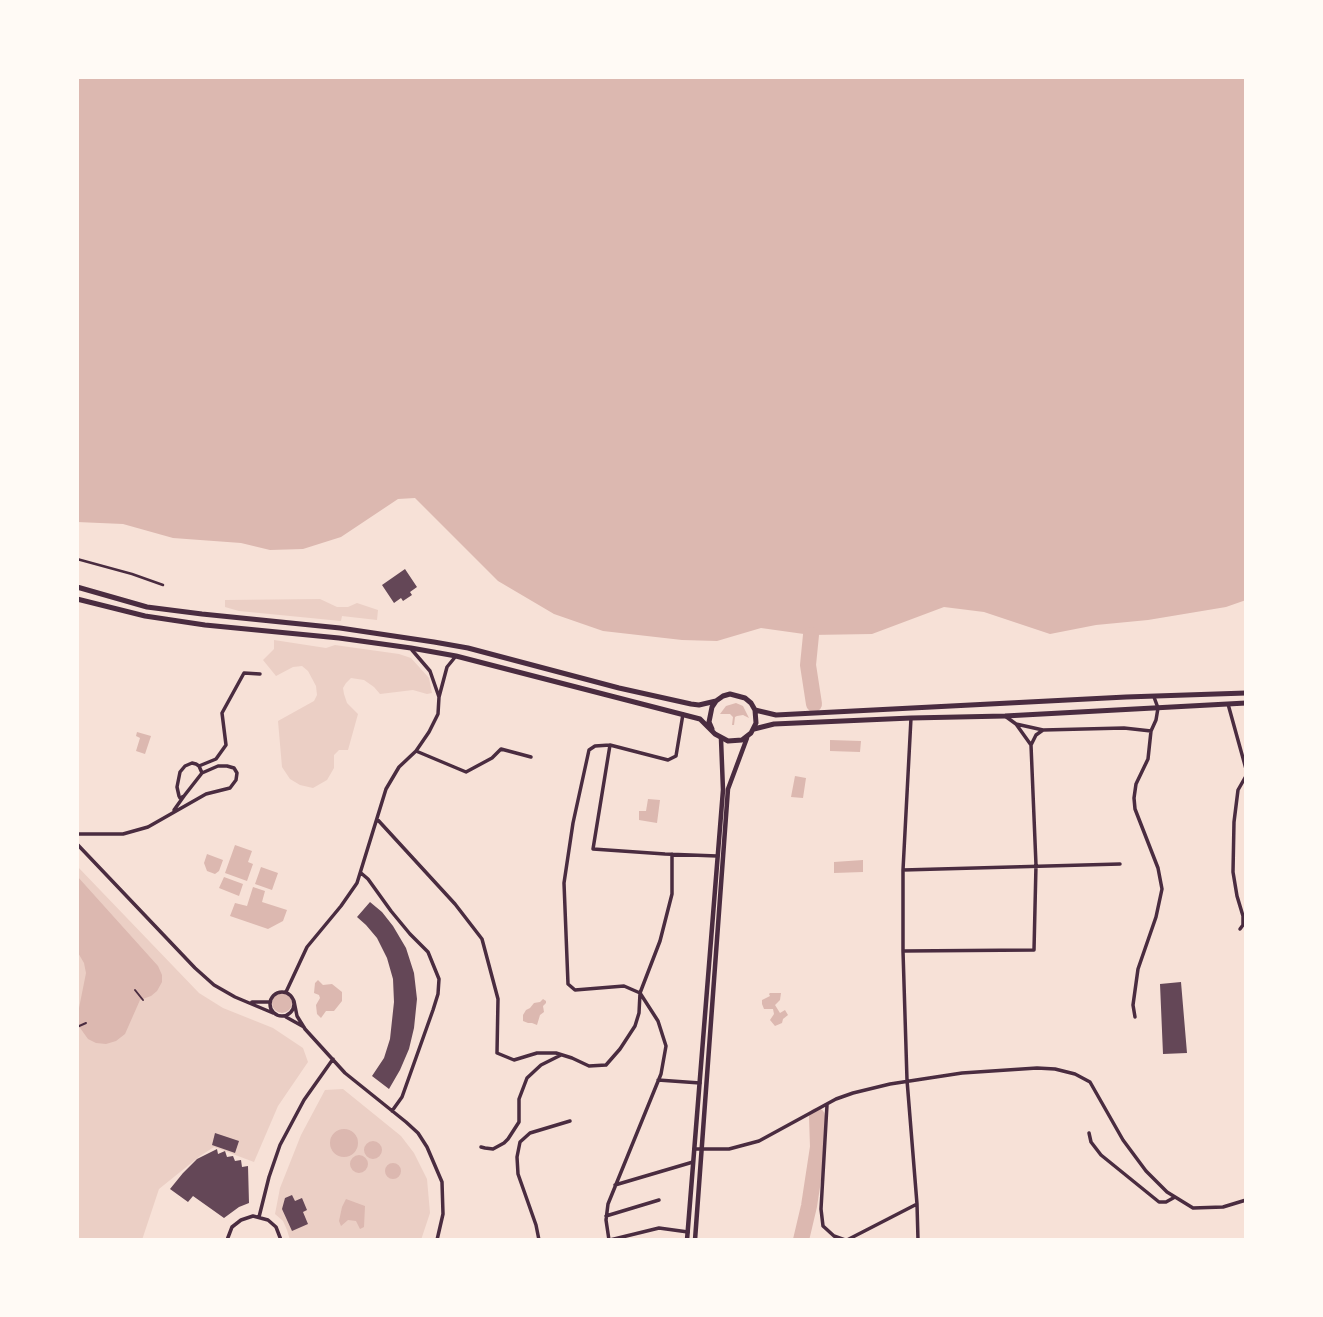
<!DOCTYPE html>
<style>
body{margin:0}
#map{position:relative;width:1323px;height:1317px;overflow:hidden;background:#f7e1d7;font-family:Bitter,serif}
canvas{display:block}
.frame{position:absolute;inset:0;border:79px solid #fffaf5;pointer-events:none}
</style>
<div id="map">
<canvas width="1323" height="1317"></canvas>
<div class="frame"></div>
</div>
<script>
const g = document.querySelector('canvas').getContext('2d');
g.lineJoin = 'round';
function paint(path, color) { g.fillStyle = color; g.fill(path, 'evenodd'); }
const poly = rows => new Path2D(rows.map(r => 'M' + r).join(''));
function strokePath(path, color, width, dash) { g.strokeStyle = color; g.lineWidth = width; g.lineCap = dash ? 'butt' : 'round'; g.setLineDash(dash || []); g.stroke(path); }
paint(poly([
 [320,599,337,607,348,607,357,603,378,610,377,620,342,616,341,621,239,611,225,607,225,600],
 [274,640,326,648,335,645,349,647,399,654,411,658,429,678,432,693,427,694,413,690,380,694,374,687,364,680,351,678,346,683,343,688,344,694,347,703,358,714,348,750,339,750,334,755,334,768,327,780,313,788,300,785,290,779,282,767,278,721,314,701,317,695,316,686,308,671,302,666,293,667,276,676,263,660,274,649],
 [77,866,199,993,223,1008,273,1028,303,1048,308,1062,278,1106,254,1162,214,1147,200,1156,159,1189,142,1240,77,1240],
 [343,1089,401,1136,414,1153,427,1179,430,1213,421,1240,290,1240,287,1230,283,1221,275,1214,280,1188,301,1135,325,1090]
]), '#ebcfc5');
paint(poly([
 [77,77,1246,77,1246,600,1226,607,1148,620,1096,625,1050,634,984,612,944,607,872,634,811,635,761,628,717,641,682,640,603,631,554,614,498,581,415,498,398,499,341,537,303,549,270,550,241,543,173,538,123,524,77,522],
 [736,703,743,706,749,718,743,715,737,716,735,717,734,725,732,725,733,717,730,714,720,714,726,706],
 [137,732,151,736,145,754,136,751,140,738,136,736],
 [830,740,861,741,860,752,830,751],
 [795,776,806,778,803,798,791,797],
 [648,799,660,800,657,823,639,820,639,811,646,811],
 [235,845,252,851,248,862,253,864,247,881,225,873],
 [207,854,223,860,219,871,215,874,207,871,204,863],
 [863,860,863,872,834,873,834,862],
 [261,867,278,873,272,890,255,884],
 [77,876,158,966,162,975,162,982,157,991,151,996,140,1000,125,1034,116,1041,106,1044,96,1043,88,1039,78,1025,77,1018,86,973,84,963,77,951],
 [224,877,243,884,239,896,219,888],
 [253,887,265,891,262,902,287,910,283,921,268,929,230,916,235,903,247,906],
 [318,980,323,985,332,984,342,992,342,1001,334,1011,326,1011,321,1018,317,1014,316,1005,320,998,319,995,314,993,315,983],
 [770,993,781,993,780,1000,775,1005,780,1013,785,1010,788,1015,783,1019,782,1023,775,1026,770,1020,774,1014,773,1009,764,1009,762,1004,762,1000,770,996,769,994],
 '272 1003a10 10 0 1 1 20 0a10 10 0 1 1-20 0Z',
 [543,999,546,1001,546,1003,543,1006,544,1012,540,1015,537,1025,532,1023,528,1023,523,1021,523,1015,526,1010,530,1008,534,1003,540,1002],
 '330 1143a14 14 0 1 1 28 0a14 14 0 1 1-28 0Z',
 '364 1150a9 9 0 1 1 18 0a9 9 0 1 1-18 0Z',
 '350 1164a9 9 0 1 1 18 0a9 9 0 1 1-18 0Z',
 '385 1171a8 8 0 1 1 16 0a8 8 0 1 1-16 0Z',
 [346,1199,365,1206,364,1227,360,1229,356,1221,348,1220,341,1226,339,1221,342,1207]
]), '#dcb8b0');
strokePath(poly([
 [811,635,808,665,814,704],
 [801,1240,809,1206,818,1147,817,1116]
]), '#dcb8b0', 16);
paint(poly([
 [405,569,417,587,410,592,412,595,403,601,401,598,394,603,382,585],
 [370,902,382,912,393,926,406,948,414,973,417,999,414,1028,409,1049,400,1070,389,1089,372,1076,384,1058,390,1039,394,1002,393,979,387,958,377,938,366,925,357,917],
 [1181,982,1187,1053,1163,1054,1160,984],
 [215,1133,239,1141,235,1153,212,1145],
 [217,1149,218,1154,225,1151,227,1157,233,1156,235,1161,241,1160,242,1167,248,1166,249,1203,239,1207,224,1218,193,1196,188,1202,170,1189,183,1173,197,1159],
 [292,1195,295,1201,302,1198,307,1210,303,1212,308,1224,292,1231,282,1209,285,1198]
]), '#644757');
strokePath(poly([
 [135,990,143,1000],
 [77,1027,86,1023]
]), '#4a2c40', 2);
strokePath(poly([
 [77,559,132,574,163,585]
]), '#4a2c40', 2.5);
strokePath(poly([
 [412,650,430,671,439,697,447,667,456,656],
 [1228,704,1246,769],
 [1005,716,1016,724,1031,745,1036,735,1043,730],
 [911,718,903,870,903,951,907,1080,917,1204,918,1240],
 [1016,724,1043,730,1124,728,1151,731],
 [610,745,593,849,665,854,717,856],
 [416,751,466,772,492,758,501,749,531,757],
 [199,766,216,759,226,745,222,713,244,673,260,674],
 [174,810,184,796,202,773,199,766,196,764,192,763,185,766,180,772,177,787,179,796,180,798,184,796],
 [377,819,455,904,482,939,498,999,497,1053,514,1060,537,1053,556,1053,572,1058,589,1066,606,1065,620,1049,635,1026,639,1013,640,993,624,986,575,990,568,984,564,883,573,823,589,750,595,746,610,745,668,760,676,756,683,714],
 [77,834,123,834,148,827,206,794,230,788,236,780,237,773,234,768,227,766,218,766,202,773],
 [77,844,195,968,214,985,235,997,273,1013],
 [903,870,1120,864],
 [361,873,368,879,391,911,410,934,428,952,439,979,438,994,433,1010,402,1097,392,1111],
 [1240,929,1243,925,1243,916,1237,896,1233,872,1234,822,1238,790,1246,776],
 [903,951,1034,950,1036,865,1031,745],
 '270 1004a12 12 0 1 1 24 0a12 12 0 1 1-24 0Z',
 [286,992,307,947,341,906,357,883,386,789,399,767,416,751,429,732,438,714,439,697],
 [294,1001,297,1016,305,1029,345,1073,406,1122,418,1133,427,1147,442,1182,443,1214,437,1240],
 [252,1002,270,1002],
 [286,1017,304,1027],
 [1135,1017,1133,1005,1138,969,1156,917,1162,889,1158,868,1135,809,1134,798,1136,784,1148,759,1151,731,1156,720,1158,708,1154,697],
 [658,1080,700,1083],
 [827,1105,821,1209,823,1226,834,1236,845,1240],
 [1089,1133,1091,1142,1101,1155,1159,1202,1166,1202,1175,1197],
 [481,1147,485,1148,493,1149,504,1143,508,1139,519,1122,519,1099,527,1078,541,1065,561,1055],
 [694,1149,729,1149,759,1141,836,1099,853,1093,890,1084,962,1073,1037,1068,1055,1069,1075,1074,1090,1082,1123,1140,1146,1171,1167,1192,1193,1208,1223,1207,1246,1200],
 [615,1185,693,1162],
 [606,1216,659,1200],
 [259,1217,269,1177,280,1145,304,1100,333,1059],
 [227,1240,232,1227,241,1220,253,1216,268,1220,276,1227,281,1240],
 [539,1240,536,1225,518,1174,517,1157,520,1142,530,1133,570,1121],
 [609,1240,606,1220,608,1204,661,1074,666,1046,658,1021,640,993,660,941,672,894,672,854],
 [610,1240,659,1228,688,1232],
 [847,1240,917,1204]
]), '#4a2c40', 3.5);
strokePath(poly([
 [687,1240,723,790,721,739],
 [695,1240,728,789,747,738]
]), '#4a2c40', 4.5);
strokePath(poly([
 [77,587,147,607,202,614,340,628,434,642,468,648,619,688,691,704,699,705,716,701],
 [77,599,145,616,205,625,339,638,411,648,456,656,700,719,715,734,728,741,742,740,751,733,756,723,755,710,751,703,745,698,730,694,723,696,716,701,712,707,709,722,712,729],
 [755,710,776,715,1126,697,1246,693],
 [754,729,774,724,911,718,1005,716,1246,703]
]), '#4a2c40', 5);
</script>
